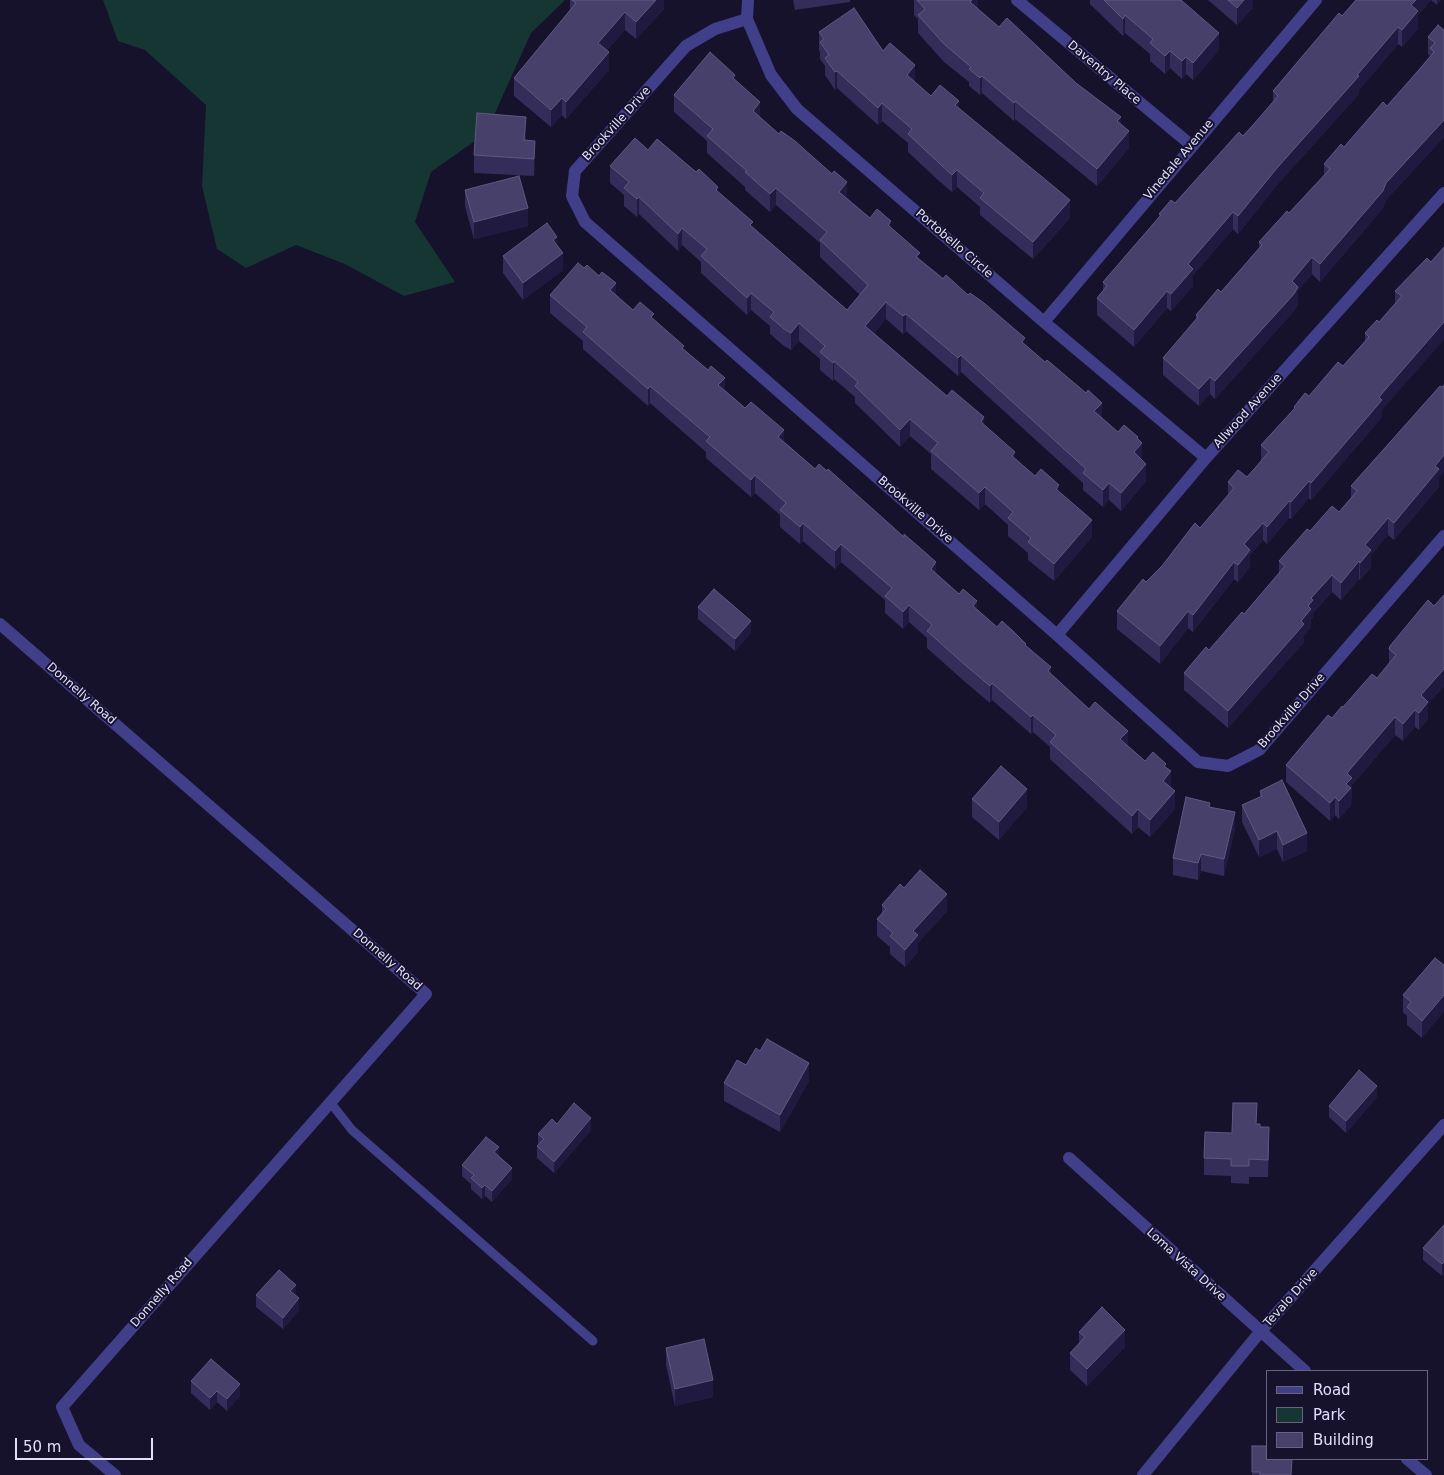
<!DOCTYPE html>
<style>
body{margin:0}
#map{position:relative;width:1444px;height:1475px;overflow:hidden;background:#16122c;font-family:"DejaVu Sans",sans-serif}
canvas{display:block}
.legend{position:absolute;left:1266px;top:1370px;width:162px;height:90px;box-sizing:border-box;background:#16122c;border:1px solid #686480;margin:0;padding:6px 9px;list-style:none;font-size:15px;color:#e2dffe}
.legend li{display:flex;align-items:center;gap:10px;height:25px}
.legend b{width:25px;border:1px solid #686480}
.scale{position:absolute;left:15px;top:1438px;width:138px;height:22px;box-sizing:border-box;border:2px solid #e2dffe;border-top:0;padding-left:6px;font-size:15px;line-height:18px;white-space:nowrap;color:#e2dffe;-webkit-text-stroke:4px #16122c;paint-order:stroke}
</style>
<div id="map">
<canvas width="1444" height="1475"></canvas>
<ul class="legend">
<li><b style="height:6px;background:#413f8a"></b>Road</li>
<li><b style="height:14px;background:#163634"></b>Park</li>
<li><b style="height:14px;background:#47406b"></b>Building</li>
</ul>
<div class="scale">50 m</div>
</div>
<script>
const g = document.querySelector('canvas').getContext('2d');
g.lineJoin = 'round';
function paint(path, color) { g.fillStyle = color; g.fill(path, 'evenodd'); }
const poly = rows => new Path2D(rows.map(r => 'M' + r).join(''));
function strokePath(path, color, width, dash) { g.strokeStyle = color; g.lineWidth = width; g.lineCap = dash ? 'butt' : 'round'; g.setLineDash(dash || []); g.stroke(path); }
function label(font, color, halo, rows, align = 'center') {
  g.font = font + ' "DejaVu Sans",sans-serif'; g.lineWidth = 4; g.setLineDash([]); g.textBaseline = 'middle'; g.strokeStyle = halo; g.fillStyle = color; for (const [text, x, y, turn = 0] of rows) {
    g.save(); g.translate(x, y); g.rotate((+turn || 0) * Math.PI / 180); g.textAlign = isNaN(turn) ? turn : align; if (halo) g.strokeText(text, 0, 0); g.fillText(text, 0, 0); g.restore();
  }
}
paint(poly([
 [103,0,565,0,531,33,486,133,431,172,415,222,455,282,404,296,345,264,296,245,246,268,217,249,202,186,206,105,145,50,118,41]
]), '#163634');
strokePath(poly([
 [330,1102,352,1130,593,1341]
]), '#413f8a', 9);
strokePath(poly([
 [748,0,747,19,771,75,797,109,1044,322,1206,458],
 [1017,0,1191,145],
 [747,19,715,29,686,46,575,171,572,196,585,222,1057,635,1198,762,1228,766,1259,750,1444,536],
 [1044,322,1316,0],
 [0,624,426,994,62,1407,79,1445,115,1475],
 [1057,635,1206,458,1444,193],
 [1069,1158,1305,1371],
 [1407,1459,1426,1475],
 [1143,1475,1260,1332,1444,1125]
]), '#413f8a', 12);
paint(poly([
 [570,0,664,0,664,9,636,39,625,30,607,50,609,70,566,119,562,115,551,127,514,96,514,78,570,10],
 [793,0,850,0,850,2,795,10],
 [914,0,978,0,978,9,999,27,1121,124,1129,148,1097,186,1015,119,1014,121,982,93,980,95,969,86,969,82,944,62,918,33,918,19,914,15],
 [1090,0,1181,0,1219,50,1193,80,1186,74,1182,79,1170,68,1165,74,1150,61,1150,54,1125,33,1123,36,1090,4],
 [1208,0,1253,0,1253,8,1237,25],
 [1356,0,1441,0,1437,5,1431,0,1418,15,1418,29,1402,47,1398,44,1359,90,1359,94,1277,185,1238,234,1233,229,1193,275,1193,286,1171,311,1167,308,1134,347,1097,315,1097,298,1103,291,1103,282,1159,217,1159,214,1175,203,1254,124,1273,102,1273,91],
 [1444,30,1444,137,1386,200,1383,208,1320,282,1312,274,1298,290,1298,304,1294,311,1215,399,1210,394,1199,406,1163,375,1163,358,1196,320,1196,315,1221,292,1259,248,1259,242,1289,213,1324,175,1324,164,1344,147,1387,106,1430,56,1428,54,1428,37],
 [819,32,883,51,915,82,931,96,959,108,1070,218,1033,259,980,215,980,207,957,187,952,192,939,181,908,152,908,143,882,121,878,125,837,88,835,90,825,75,825,66,820,59,820,52,819,50],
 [735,80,760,118,847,198,870,218,891,228,920,259,1025,344,1102,418,1118,432,1138,439,1146,481,1121,511,1109,500,1103,507,1083,490,1083,483,961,372,958,376,906,331,903,334,886,319,874,333,947,396,984,425,1015,459,1035,476,1059,492,1092,537,1054,581,1028,560,1028,553,1008,536,1008,525,985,504,979,510,931,469,931,454,910,436,900,447,855,403,855,397,834,379,833,381,820,370,820,359,799,341,791,350,784,346,770,334,770,326,751,310,747,315,701,273,701,262,682,245,678,251,639,214,637,217,624,206,624,195,610,183,610,166,648,150,718,192,753,228,847,310,860,295,820,257,820,243,776,205,770,212,745,190,745,187,707,153,707,141,674,112,674,95],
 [526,134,526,140,535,158,534,176,474,173,474,155],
 [465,190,528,226,474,239,465,207],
 [557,246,563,270,523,300,503,273,503,256],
 [1427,258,1382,410,1382,417,1311,500,1309,498,1291,519,1289,518,1267,544,1263,540,1250,555,1250,567,1238,582,1234,579,1193,632,1188,628,1160,664,1117,629,1117,611,1200,528,1228,496,1228,482,1247,477,1261,461,1261,445,1294,409,1294,407,1309,396,1343,366,1365,341,1365,333,1379,322,1395,303,1395,291],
 [584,268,599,276,616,295,633,310,654,320,725,390,997,627,1026,646,1051,674,1128,746,1145,761,1166,767,1175,809,1150,837,1138,827,1132,834,1050,759,1050,747,1033,732,1031,734,992,700,990,703,964,681,927,648,927,638,909,622,903,629,885,613,885,600,841,562,835,569,803,541,800,544,780,527,780,515,755,493,751,497,706,458,706,452,650,403,648,406,583,349,583,341,550,313,550,295],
 [1439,478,1439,487,1394,540,1388,535,1371,555,1371,567,1360,580,1359,579,1341,600,1332,592,1313,613,1313,617,1311,619,1311,627,1304,635,1304,642,1228,728,1184,690,1184,673,1209,650,1244,614,1279,573,1279,561,1310,531,1339,512,1351,498,1351,486],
 [698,607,751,633,735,651,698,619],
 [1390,646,1428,704,1428,719,1419,730,1415,727,1403,741,1395,735,1352,785,1351,805,1339,819,1335,815,1330,821,1286,782,1286,765,1332,718,1377,678,1389,663,1389,649],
 [1260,791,1307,851,1283,862,1277,849,1259,857,1242,822,1242,805,1260,797],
 [972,799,1027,807,999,840,972,817],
 [1210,807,1235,829,1224,876,1201,871,1198,880,1173,875,1173,858],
 [904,888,947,911,918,943,918,952,905,967,890,954,890,947,877,936,877,919,882,914,882,905],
 [1435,958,1422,1038,1407,1025,1407,1016,1403,1012,1403,995],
 [746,1065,809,1081,780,1132,724,1101,724,1083],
 [1377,1097,1346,1133,1329,1117,1329,1106],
 [557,1124,591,1130,554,1173,537,1158,537,1146,538,1145,538,1134],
 [1257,1124,1260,1127,1269,1145,1268,1177,1249,1177,1249,1184,1231,1183,1231,1176,1204,1175,1204,1158,1232,1133],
 [499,1156,512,1179,492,1202,485,1196,482,1199,471,1189,471,1184,462,1176,462,1165],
 [1444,1225,1444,1274,1442,1276,1423,1260,1423,1248],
 [256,1295,296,1296,299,1310,283,1329,256,1307],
 [1079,1332,1125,1347,1087,1386,1070,1370,1070,1353,1079,1344],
 [666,1348,713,1397,675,1406,666,1365],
 [191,1381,240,1396,227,1411,217,1402,210,1410,191,1393],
 [1252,1446,1292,1459,1291,1475,1252,1475]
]), '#342c59');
paint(poly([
 [656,0,664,0,664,9,636,39,636,22],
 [972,0,978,0,978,11,970,2],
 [1244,0,1253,0,1253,8,1237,25,1237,8],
 [1416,0,1431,0,1418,15,1418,29,1402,47,1402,30,1411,5],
 [1437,0,1441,0,1437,5],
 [625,12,625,30,598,60,598,43],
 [1125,15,1125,33,1123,36,1123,19],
 [1398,27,1398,44,1359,90,1359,94,1277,185,1238,234,1238,216,1277,168],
 [1219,33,1219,50,1193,80,1193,63],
 [1170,51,1170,68,1165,74,1165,56],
 [609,52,609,70,566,119,566,102],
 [1186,57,1186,74,1182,79,1182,61],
 [915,65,915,83,907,75],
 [837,71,837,88,835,90,835,72],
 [982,76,982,93,980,95,980,78],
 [562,98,562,115,551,127,551,110],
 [959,101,959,118,955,105],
 [1015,101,1015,119,1014,121,1014,103],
 [760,102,760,120,753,111],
 [882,103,882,121,878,125,878,108],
 [526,117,526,134,524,157,524,140],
 [1121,117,1121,134,1117,121],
 [1444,120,1444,137,1386,200,1383,208,1320,282,1320,264,1386,183],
 [1129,131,1129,148,1097,186,1097,169],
 [535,141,535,158,534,176,534,159],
 [957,170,957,187,952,192,952,175],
 [847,182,847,200,839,192],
 [776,188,776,205,770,212,770,194],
 [639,197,639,214,637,217,637,199],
 [1070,200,1070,218,1033,259,1033,242],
 [528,208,528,226,474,239,474,222],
 [1233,212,1233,229,1193,275,1193,286,1171,311,1171,294,1188,264],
 [891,221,891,239,888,225],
 [682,228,682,245,678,251,678,234],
 [557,237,557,255,553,240],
 [563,253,563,270,523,300,523,283],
 [1312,257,1312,274,1298,290,1298,304,1294,311,1215,399,1215,381,1292,281],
 [616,283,616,301,610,290],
 [1167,291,1167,308,1134,347,1134,330],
 [751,293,751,310,747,315,747,298],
 [886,302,886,319,865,343,865,326],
 [906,314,906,331,903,334,903,316],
 [1444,322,1444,340,1382,410,1382,417,1311,500,1311,483,1379,397],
 [799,323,799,341,791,350,791,333],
 [961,355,961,372,958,376,958,358],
 [834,361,834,379,833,381,833,363],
 [1210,377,1210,394,1199,406,1199,389],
 [725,378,725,395,718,385],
 [650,386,650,403,648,406,648,389],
 [1102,403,1102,420,1094,411],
 [984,417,984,434,981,422],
 [910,419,910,436,900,447,900,430],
 [784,430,784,448,778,437],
 [1138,437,1138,448,1142,443,1142,460,1134,452,1137,438],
 [1015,452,1015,469,1012,456],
 [1444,455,1444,472,1439,478,1439,487,1394,540,1394,523,1435,466],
 [1146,464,1146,481,1121,511,1121,493],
 [755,475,755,493,751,497,751,480],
 [1309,481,1309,498,1291,519,1291,502],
 [1109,483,1109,500,1103,507,1103,490],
 [1059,485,1059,502,1056,489],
 [985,487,985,504,979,510,979,493],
 [1289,501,1289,518,1267,544,1267,527],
 [1388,518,1388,535,1371,555,1371,567,1360,580,1360,563,1365,545],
 [1092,520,1092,537,1054,581,1054,564],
 [803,523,803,541,800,544,800,527],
 [1263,523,1263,540,1250,555,1250,567,1238,582,1238,565,1244,544],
 [841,544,841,562,835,569,835,551],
 [1359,561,1359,579,1341,600,1341,583],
 [936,562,936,580,931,569],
 [1234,562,1234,579,1193,632,1193,615],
 [1332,575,1332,592,1313,613,1313,617,1311,619,1311,627,1304,635,1304,642,1228,728,1228,711,1301,621,1311,598],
 [977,601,977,618,973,606],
 [909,605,909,622,903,629,903,612],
 [1188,611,1188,628,1160,664,1160,646],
 [751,621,751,633,735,651,735,639],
 [1051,667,1051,685,1048,671],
 [1444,669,1444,687,1428,704,1428,719,1419,730,1419,713,1421,695],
 [992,683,992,700,990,703,990,686],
 [1415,710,1415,727,1403,741,1403,724],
 [1033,715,1033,732,1031,734,1031,717],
 [1395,717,1395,735,1352,785,1351,805,1339,819,1339,801,1347,773],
 [1128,731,1128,748,1120,739],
 [1166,764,1166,777,1171,771,1171,789,1163,781,1164,766],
 [1027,789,1027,807,999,840,999,822],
 [1175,791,1175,809,1150,837,1150,820],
 [1335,797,1335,815,1330,821,1330,803],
 [1138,809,1138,827,1132,834,1132,816],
 [1235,812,1235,829,1224,876,1224,859],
 [1277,831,1277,849,1259,857,1259,840],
 [1307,833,1307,851,1283,862,1283,845],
 [1201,854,1201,871,1198,880,1198,863],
 [947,894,947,911,918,943,918,952,905,967,905,950,913,931],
 [1444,995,1444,1012,1422,1038,1422,1021],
 [809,1063,809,1081,780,1132,780,1115],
 [1377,1086,1377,1097,1346,1133,1346,1121],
 [591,1118,591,1130,554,1173,554,1162],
 [499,1147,499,1159,494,1152],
 [512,1168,512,1179,492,1202,492,1191],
 [485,1185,485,1196,482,1199,482,1188],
 [1444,1262,1444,1274,1442,1276,1442,1264],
 [296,1285,296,1296,290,1291],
 [299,1298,299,1310,283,1329,283,1318],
 [1125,1330,1125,1347,1087,1386,1087,1369],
 [713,1380,713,1397,675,1406,675,1389],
 [240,1384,240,1396,227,1411,227,1399],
 [217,1391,217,1402,210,1410,210,1398]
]), '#201a40');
const building = poly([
 [572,0,656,0,636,22,625,12,598,43,609,52,566,102,562,98,551,110,514,78,576,3,572,0],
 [917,0,972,0,970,2,999,27,1007,18,1076,83,1121,117,1117,121,1129,131,1097,169,1015,101,1014,103,982,76,980,78,969,69,971,67,944,44,918,15,925,9,917,0],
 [1104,0,1181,0,1219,33,1193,63,1186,57,1182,61,1170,51,1165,56,1150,43,1153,39,1125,15,1123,19,1104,0],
 [1228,0,1244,0,1237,8,1228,0],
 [1356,0,1416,0,1411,5,1418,11,1402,30,1398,27,1357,75,1359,76,1277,168,1238,216,1233,212,1188,264,1193,269,1171,294,1167,291,1134,330,1097,298,1107,286,1103,282,1161,215,1159,214,1171,200,1175,203,1239,132,1243,136,1254,124,1278,96,1273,91,1339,13,1342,16,1356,0],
 [854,8,883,51,890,43,915,65,907,75,931,96,940,85,959,101,955,105,1070,200,1033,242,980,198,984,193,957,170,952,175,939,163,908,134,912,129,882,103,878,108,837,71,835,72,825,58,829,55,820,42,824,39,819,32,854,8],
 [1438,25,1444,30,1444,120,1386,183,1383,191,1320,264,1312,257,1292,281,1298,287,1294,294,1215,381,1210,377,1199,389,1163,358,1198,317,1196,315,1218,289,1221,292,1262,245,1259,242,1287,211,1289,213,1330,169,1324,164,1341,144,1344,147,1383,102,1387,106,1419,70,1434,52,1430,48,1435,43,1428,37,1438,25],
 [710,52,735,75,733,78,760,102,753,111,779,134,781,131,795,141,832,174,834,171,847,182,839,192,870,218,877,209,891,221,888,225,920,253,916,257,943,279,946,275,968,295,970,293,984,303,1025,338,1022,342,1045,362,1047,360,1086,393,1088,390,1102,403,1094,411,1118,432,1124,425,1138,437,1137,438,1142,443,1134,452,1146,464,1121,493,1109,483,1103,490,1083,473,1086,469,961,355,958,358,906,314,903,316,886,302,865,326,947,396,952,390,984,417,981,422,1015,452,1012,456,1035,476,1041,469,1059,485,1056,489,1092,520,1054,564,1028,542,1031,538,1008,518,1013,512,985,487,979,493,931,451,938,443,910,419,900,430,855,386,858,382,834,361,833,363,820,352,825,346,799,323,791,333,784,329,770,317,774,312,751,293,747,298,701,256,707,249,682,228,678,234,639,197,637,199,624,188,629,182,610,166,635,138,648,150,657,139,696,172,699,169,718,187,716,190,753,222,750,225,847,310,868,285,820,240,827,232,776,188,770,194,745,172,747,171,707,136,713,129,674,95,710,52],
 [477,113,526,117,524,140,535,141,534,159,474,155,477,113],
 [519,176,528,208,474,222,465,190,519,176],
 [547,223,557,237,553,240,563,253,523,283,503,256,547,223],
 [1444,247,1444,322,1379,397,1382,400,1311,483,1309,481,1291,502,1289,501,1267,527,1263,523,1244,544,1250,550,1238,565,1234,562,1193,615,1188,611,1160,646,1117,611,1143,579,1146,582,1162,566,1195,523,1200,528,1223,501,1234,488,1228,482,1238,470,1247,477,1269,452,1261,445,1295,408,1294,407,1305,393,1309,396,1338,362,1343,366,1369,337,1365,333,1377,320,1379,322,1402,296,1395,291,1427,258,1431,262,1444,247],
 [578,263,584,268,587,265,599,276,602,272,616,283,610,290,633,310,640,302,654,314,651,317,684,346,682,348,708,370,711,366,725,378,718,385,745,408,751,402,784,430,778,437,815,469,819,464,827,471,828,469,904,537,904,534,936,562,931,569,959,594,963,589,977,601,973,606,997,627,1002,621,1014,632,1026,644,1025,645,1051,667,1048,671,1089,709,1095,702,1128,731,1120,739,1145,761,1153,752,1166,764,1164,766,1171,771,1163,781,1175,791,1150,820,1138,809,1132,816,1050,742,1056,735,1033,715,1031,717,992,683,990,686,964,664,927,631,932,625,909,605,903,612,885,596,892,588,841,544,835,551,803,523,800,527,780,510,786,503,755,475,751,480,706,441,710,437,650,386,648,389,583,332,587,327,550,295,578,263],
 [1444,385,1444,455,1435,466,1439,469,1394,523,1388,518,1365,545,1371,550,1360,563,1359,561,1341,583,1332,575,1311,598,1313,600,1308,606,1311,609,1301,621,1304,624,1228,711,1184,673,1206,647,1209,650,1242,612,1244,614,1285,566,1279,561,1307,529,1310,531,1332,506,1339,512,1357,491,1351,486,1440,386,1442,387,1444,385],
 [714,589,751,621,735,639,698,607,714,589],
 [1444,595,1444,669,1421,695,1428,702,1419,713,1415,710,1403,724,1395,717,1347,773,1352,778,1346,784,1351,788,1339,801,1335,797,1330,803,1286,765,1328,715,1332,718,1342,706,1343,707,1372,674,1377,678,1396,655,1389,649,1390,646,1428,600,1434,606,1444,595],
 [1001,766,1027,789,999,822,972,799,1001,766],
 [1282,780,1307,833,1283,845,1277,831,1259,840,1242,805,1262,796,1260,791,1282,780],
 [1186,797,1210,803,1209,807,1235,812,1224,859,1201,854,1198,863,1173,858,1186,797],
 [920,870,947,894,913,931,918,935,905,950,890,936,893,933,877,919,886,909,882,905,900,884,904,888,920,870],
 [1435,958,1444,965,1444,995,1422,1021,1407,1007,1411,1002,1403,995,1435,958],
 [767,1039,809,1063,780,1115,724,1083,737,1060,746,1065,756,1048,760,1051,767,1039],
 [1359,1070,1377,1086,1346,1121,1329,1106,1359,1070],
 [574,1103,591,1118,554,1162,537,1146,544,1139,538,1134,552,1119,557,1124,574,1103],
 [1233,1103,1257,1103,1256,1124,1260,1124,1260,1127,1269,1127,1268,1160,1249,1159,1249,1166,1231,1166,1231,1159,1204,1158,1205,1132,1232,1133,1233,1103],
 [486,1137,499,1147,494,1152,512,1168,492,1191,485,1185,482,1188,471,1178,474,1175,462,1165,486,1137],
 [1444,1225,1444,1262,1442,1264,1423,1248,1444,1225],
 [279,1270,296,1285,290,1291,299,1298,283,1318,256,1295,279,1270],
 [1102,1307,1125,1330,1087,1369,1070,1353,1085,1337,1079,1332,1102,1307],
 [704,1339,713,1380,675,1389,666,1348,704,1339],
 [211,1359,240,1384,227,1399,217,1391,210,1398,191,1381,211,1359],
 [1252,1446,1268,1446,1268,1459,1292,1459,1291,1475,1260,1475,1260,1472,1252,1472,1252,1446]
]);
paint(building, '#47406b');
strokePath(building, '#5f5982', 1);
label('12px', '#e2dffe', '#16122c', [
 ["Daventry Place",1104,73,40],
 ["Brookville Drive",617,124,-48],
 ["Vinedale Avenue",1179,160,-50],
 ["Portobello Circle",954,244,41],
 ["Allwood Avenue",1248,411,-48],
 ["Brookville Drive",915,510,41],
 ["Donnelly Road",81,694,41],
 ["Brookville Drive",1292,711,-49],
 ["Donnelly Road",387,960,41],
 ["Loma Vista Drive",1186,1265,42],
 ["Donnelly Road",162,1293,-49],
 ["Tevalo Drive",1291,1298,-48]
]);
</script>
